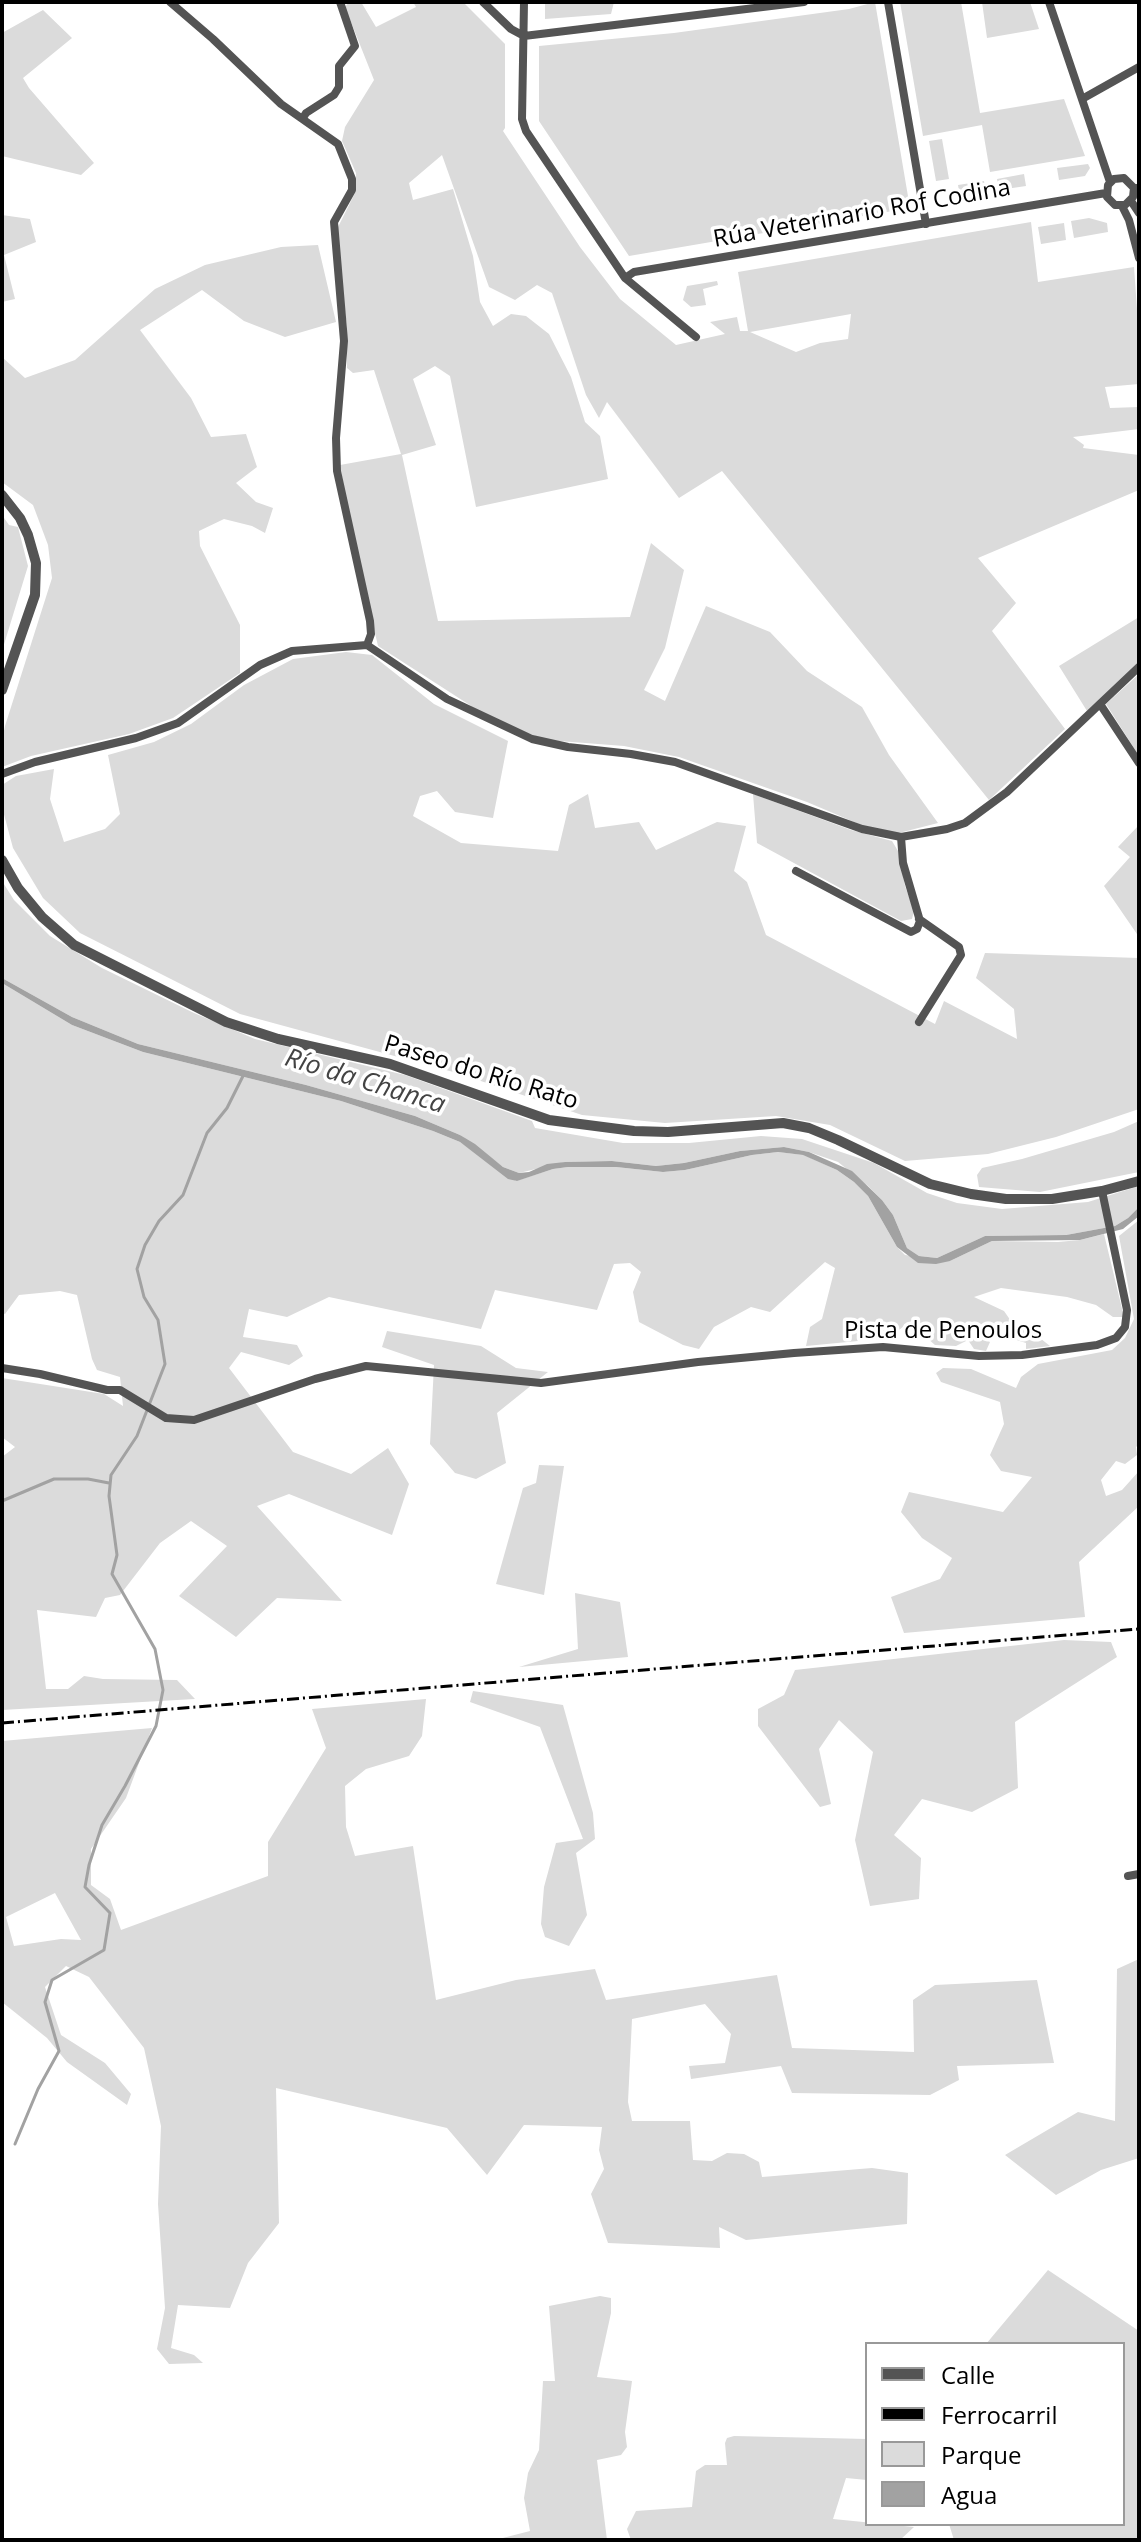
<!DOCTYPE html>
<meta charset="utf-8">
<style>
body{margin:0}
#map{position:relative;width:1141px;height:2542px;overflow:hidden;background:#fff;font-family:"Open Sans",sans-serif}
canvas{display:block}
.frame{position:absolute;inset:0;border:4px solid #000;pointer-events:none}
.legend{position:absolute;left:865px;top:2342px;width:260px;height:184px;box-sizing:border-box;background:#fff;border:2px solid #999;margin:0;padding:10px 14px;list-style:none;font-size:24px;color:#000}
.legend li{display:flex;align-items:center;gap:16px;height:40px}
.legend b{width:40px;border:2px solid #999}
</style>
<div id="map">
<canvas width="1141" height="2542"></canvas>
<div class="frame"></div>
<ul class="legend">
<li><b style="height:10px;background:#545454"></b>Calle</li>
<li><b style="height:10px;background:#000"></b>Ferrocarril</li>
<li><b style="height:22px;background:#dbdbdb"></b>Parque</li>
<li><b style="height:22px;background:#a2a2a2"></b>Agua</li>
</ul>
</div>
<script>
const g = document.querySelector('canvas').getContext('2d');
g.lineJoin = 'round';
function paint(path, color) { g.fillStyle = color; g.fill(path, 'evenodd'); }
const poly = rows => new Path2D(rows.map(r => 'M' + r).join(''));
function strokePath(path, color, width, dash) { g.strokeStyle = color; g.lineWidth = width; g.lineCap = dash ? 'butt' : 'round'; g.setLineDash(dash || []); g.stroke(path); }
function label(font, color, halo, rows, align = 'center') {
  g.font = font + ' "Open Sans",sans-serif'; g.lineWidth = 7; g.setLineDash([]); g.textBaseline = 'middle'; g.strokeStyle = halo; g.fillStyle = color; for (const [text, x, y, turn = 0] of rows) {
    g.save(); g.translate(x, y); g.rotate((+turn || 0) * Math.PI / 180); g.textAlign = isNaN(turn) ? turn : align; if (halo) g.strokeText(text, 0, 0); g.fillText(text, 0, 0); g.restore();
  }
}
paint(poly([
 [349,2,361,2,376,27,416,7,413,2,463,2,505,44,505,128,503,131,580,247,620,299,676,345,725,334,710,322,737,317,740,331,748,331,738,272,1031,222,1038,282,1134,267,1139,337,1139,384,1105,387,1110,408,1139,407,1139,429,1073,437,1084,445,1083,448,1139,455,1139,490,978,558,1016,603,992,631,1065,729,989,800,722,471,679,498,607,402,599,418,586,395,552,293,537,285,515,300,489,287,442,155,409,183,413,200,453,189,473,256,480,302,493,326,511,314,526,316,549,334,571,377,585,422,600,436,608,479,476,507,450,376,435,366,413,379,436,445,402,455,438,621,630,617,651,543,684,570,665,648,644,690,665,701,706,606,770,632,807,671,862,707,889,755,938,823,887,836,807,802,679,757,624,746,546,740,493,720,378,646,353,539,340,465,401,454,374,370,353,373,347,368,347,326,339,265,337,229,356,191,356,173,342,141,345,127,374,80,345,7],
 [851,314,848,339,820,343,796,352,750,332],
 [545,2,614,2,611,14,545,19],
 [875,2,910,208,629,256,539,121,539,46,674,33,849,9],
 [900,2,961,2,980,113,1064,99,1085,156,990,172,982,125,923,136],
 [982,2,1030,2,1039,29,987,38],
 [43,10,72,38,23,78,29,88,94,163,81,175,2,156,2,33],
 [942,139,949,179,936,181,929,141],
 [1088,164,1090,168,1085,176,1059,180,1057,168],
 [1024,174,1026,186,999,190,997,179],
 [984,181,986,193,960,197,958,185],
 [2,215,30,219,36,242,4,255,15,299,2,302],
 [1089,218,1107,223,1108,232,1074,238,1071,221],
 [1064,223,1066,240,1041,244,1038,227],
 [318,245,336,322,285,337,244,321,202,290,140,330,191,398,211,437,246,434,257,467,236,483,256,502,273,508,265,533,252,526,224,519,199,531,200,546,240,625,240,673,173,718,129,734,31,756,2,767,2,740,5,726,52,578,48,545,33,505,2,482,2,357,25,378,75,360,155,289,205,265,281,247],
 [717,281,718,285,703,289,706,305,691,307,683,300,687,286],
 [2,515,9,525,18,527,28,566,2,651],
 [1139,617,1139,664,1087,711,1059,666],
 [346,652,372,655,434,704,508,741,493,818,455,812,437,791,420,796,413,816,461,843,558,851,569,805,588,794,595,828,639,822,656,850,717,822,746,826,734,871,747,882,766,935,935,1024,944,1001,1017,1039,1014,1009,976,978,985,953,1139,958,1139,1109,1056,1137,988,1154,905,1161,830,1125,776,1116,665,1123,582,1115,457,1073,240,1014,80,933,43,898,13,848,2,807,2,785,16,776,54,769,50,799,64,842,105,829,120,814,108,755,154,742,191,724,244,685,293,659],
 [1139,674,1139,756,1106,704],
 [753,794,851,830,892,841,898,851,905,886,914,911,912,919,901,921,757,843],
 [1139,825,1139,937,1104,886,1130,857,1118,847],
 [2,881,14,900,50,936,102,968,194,1013,255,1039,405,1075,532,1121,535,1128,623,1143,689,1143,761,1136,802,1139,874,1163,927,1193,957,1203,1002,1209,1088,1202,1139,1186,1139,1207,1128,1218,1115,1226,1066,1235,985,1236,937,1258,919,1256,907,1248,893,1215,882,1200,868,1186,838,1162,809,1152,784,1147,740,1151,684,1163,656,1166,612,1161,565,1162,519,1173,503,1167,460,1135,415,1116,306,1085,138,1044,72,1017,2,978],
 [2,983,72,1025,143,1052,341,1101,433,1131,460,1142,516,1181,553,1169,568,1167,616,1167,663,1172,685,1170,752,1155,778,1152,804,1155,837,1170,854,1182,868,1196,897,1247,905,1255,950,1261,992,1241,1058,1242,1080,1240,1104,1234,1124,1317,1113,1317,1096,1305,1067,1297,1001,1288,974,1297,1004,1311,1013,1324,1026,1327,1050,1346,1026,1349,1026,1343,1004,1336,988,1323,976,1332,990,1342,986,1351,974,1349,968,1340,956,1346,935,1345,909,1322,889,1338,806,1346,810,1327,822,1319,835,1268,825,1262,770,1312,751,1307,714,1327,699,1349,683,1345,639,1322,633,1292,641,1272,630,1263,614,1264,597,1310,495,1290,481,1329,329,1297,287,1317,249,1309,243,1337,297,1345,303,1356,289,1365,241,1352,229,1368,293,1452,351,1474,388,1448,409,1484,392,1535,289,1494,257,1506,342,1601,277,1598,236,1637,179,1596,227,1546,191,1521,160,1543,120,1595,105,1598,96,1617,37,1610,46,1689,68,1689,84,1676,103,1679,177,1680,195,1699,2,1710,2,1457,15,1447,2,1437,2,1378,104,1394,123,1406,120,1377,97,1370,92,1359,77,1295,60,1291,19,1295,5,1314,2,1313],
 [1139,1121,1139,1172,1040,1192,979,1187,977,1175,982,1168,1022,1159,1114,1132],
 [1139,1220,1139,1444,1136,1447,1137,1455,1125,1464,1116,1461,1101,1480,1106,1496,1122,1490,1139,1471,1139,1506,1079,1562,1085,1617,904,1633,891,1597,940,1579,952,1558,922,1538,901,1512,909,1492,1003,1512,1032,1477,1001,1471,990,1455,1004,1424,1000,1402,941,1382,936,1373,943,1368,971,1369,1016,1388,1021,1377,1038,1364,1112,1350,1125,1338,1134,1319,1119,1236],
 [387,1331,481,1346,516,1368,548,1372,497,1413,506,1463,476,1479,455,1473,430,1444,434,1365,382,1347],
 [539,1465,564,1466,544,1595,496,1584,523,1488,536,1483],
 [575,1593,620,1602,628,1657,519,1667,578,1649],
 [1064,1640,1111,1642,1117,1657,1015,1722,1018,1788,972,1812,922,1799,894,1835,921,1858,919,1899,870,1906,855,1840,873,1752,839,1720,819,1749,831,1804,820,1807,758,1726,758,1709,784,1695,795,1670],
 [473,1691,563,1705,593,1813,595,1839,576,1853,587,1915,569,1946,545,1937,541,1924,544,1887,556,1843,583,1839,540,1727,470,1702],
 [426,1699,422,1736,409,1756,366,1769,345,1786,346,1827,355,1856,413,1846,436,2000,516,1980,595,1969,606,2000,777,1975,792,2048,914,2052,913,2000,935,1985,1037,1980,1054,2063,957,2066,959,2080,930,2095,792,2093,781,2066,691,2079,689,2066,725,2063,731,2034,705,2004,632,2019,628,2102,632,2121,690,2121,693,2160,712,2161,727,2153,744,2154,759,2162,762,2177,872,2168,908,2173,907,2224,746,2240,719,2227,720,2248,608,2243,591,2194,604,2169,599,2150,602,2127,524,2125,487,2175,447,2128,276,2088,279,2223,248,2263,230,2308,178,2305,171,2348,194,2355,203,2363,169,2364,157,2349,165,2308,158,2204,161,2126,144,2048,89,1977,66,1966,45,1987,61,2035,105,2063,131,2094,127,2105,67,2062,47,2038,2,2002,2,1741,152,1728,126,1798,91,1849,91,1885,110,1899,121,1930,268,1876,268,1842,326,1748,312,1709],
 [55,1893,81,1940,61,1939,14,1946,6,1917],
 [1139,1959,1139,2158,1101,2170,1056,2195,1005,2155,1078,2112,1115,2121,1117,1969],
 [1048,2270,1139,2331,1139,2540,954,2540,949,2524,1123,2524,1123,2344,986,2344],
 [600,2296,611,2298,611,2313,597,2377,632,2381,625,2432,627,2447,621,2455,597,2460,607,2540,495,2540,530,2531,524,2498,528,2473,539,2450,543,2381,555,2381,549,2306],
 [734,2436,867,2439,867,2480,846,2478,833,2519,914,2527,900,2540,631,2540,627,2529,636,2511,692,2507,696,2471,705,2465,727,2465,725,2443,727,2438]
]), '#dbdbdb');
paint(poly([
 [2,978,72,1017,138,1044,306,1085,415,1116,460,1135,475,1144,503,1167,519,1173,529,1172,547,1164,565,1162,612,1161,656,1166,684,1163,740,1151,784,1147,809,1152,852,1171,882,1200,893,1215,907,1248,919,1256,937,1258,985,1236,1066,1235,1115,1226,1128,1218,1139,1207,1139,1216,1123,1229,1080,1240,992,1241,950,1261,936,1264,918,1263,897,1247,868,1196,854,1182,837,1170,803,1155,778,1152,752,1155,685,1170,663,1172,616,1167,568,1167,553,1169,517,1181,508,1179,460,1142,433,1131,341,1101,143,1052,72,1025,2,983]
]), '#a2a2a2');
strokePath(poly([
 [2,1501,54,1479,88,1479,109,1483],
 [15,2144,38,2089,59,2051,45,2002,52,1980,104,1950,110,1913,85,1887,89,1865,102,1825,125,1786,156,1726,163,1690,155,1649,112,1574,117,1555,109,1496,111,1475,137,1436,165,1364,158,1320,144,1297,137,1269,145,1245,159,1221,183,1195,207,1133,227,1108,243,1076]
]), '#a2a2a2', 3);
strokePath(poly([
 [170,2,213,39,281,104,338,144,352,179,352,190,334,222,344,341,336,438,337,471,370,621,371,634,367,645],
 [483,2,511,29,524,36,804,2],
 [524,2,522,119,526,131,625,278,696,337],
 [888,2,926,224],
 [1049,2,1110,182],
 [1082,99,1139,67],
 [303,118,306,113,334,95,339,87,339,66,355,46,340,2],
 [1134,188,1133,197,1125,205,1115,205,1107,197,1108,185,1114,179,1124,178,1134,188,1139,188],
 [1131,201,1139,213],
 [1122,206,1129,220,1139,258],
 [625,278,634,272,1106,193],
 [1100,704,1139,763],
 [2,774,35,762,136,738,178,723,260,665,292,651,367,645,447,699,532,739,568,747,631,754,675,762,862,829,901,837,947,829,965,823,1007,792,1139,667],
 [796,871,911,932,917,929,920,921,903,863,901,837],
 [919,919,959,947,961,955,919,1022],
 [2,1368,40,1374,107,1390,120,1390,166,1418,194,1420,315,1379,366,1366,541,1383,698,1362,794,1353,883,1347,979,1356,1022,1355,1097,1345,1116,1338,1125,1327,1127,1310,1102,1191],
 [1128,1876,1139,1874]
]), '#545454', 8);
strokePath(poly([
 [2,495,20,518,28,535,36,563,35,595,2,690],
 [2,860,18,888,42,917,74,945,226,1022,278,1039,390,1064,549,1120,634,1131,668,1132,783,1123,809,1128,838,1140,930,1184,971,1194,1006,1199,1052,1199,1102,1191,1139,1181]
]), '#545454', 10);
strokePath(poly([
 [2,1723,1139,1629]
]), '#000', 3, [12, 4, 2, 4]);
label('24px', '#000', '#fff', [
 ["Rúa Veterinario Rof Codina",862,214,-10],
 ["Paseo do Río Rato",481,1073,17],
 ["Pista de Penoulos",943,1331]
]);
label('italic 26px', '#434343', '#fff', [
 ["Río da Chanca",365,1082,17]
]);
</script>
